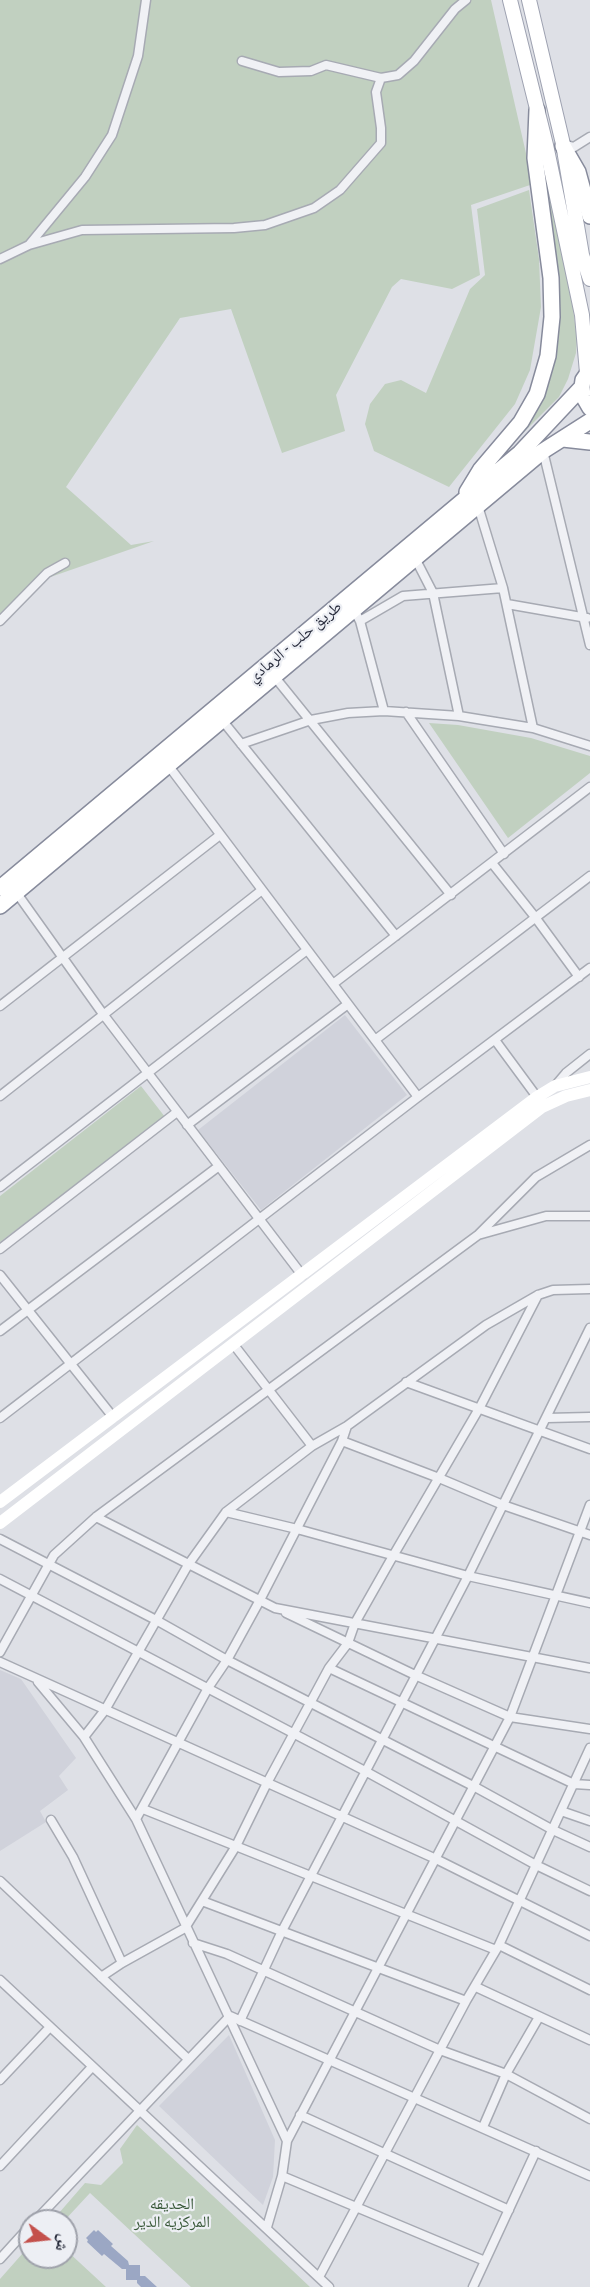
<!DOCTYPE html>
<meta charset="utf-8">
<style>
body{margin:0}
#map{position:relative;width:590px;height:2287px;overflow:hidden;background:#dee0e6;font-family:"PT Sans Narrow","Noto Naskh Arabic",sans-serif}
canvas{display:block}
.north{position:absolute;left:18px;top:2209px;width:60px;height:60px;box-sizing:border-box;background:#edeff4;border:2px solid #9ea1aa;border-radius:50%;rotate:105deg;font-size:16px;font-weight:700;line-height:24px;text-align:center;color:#282c3c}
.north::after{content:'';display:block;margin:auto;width:21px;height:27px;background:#c4504b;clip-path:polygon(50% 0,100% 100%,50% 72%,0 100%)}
</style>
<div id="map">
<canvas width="590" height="2287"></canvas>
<div class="north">ش</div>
</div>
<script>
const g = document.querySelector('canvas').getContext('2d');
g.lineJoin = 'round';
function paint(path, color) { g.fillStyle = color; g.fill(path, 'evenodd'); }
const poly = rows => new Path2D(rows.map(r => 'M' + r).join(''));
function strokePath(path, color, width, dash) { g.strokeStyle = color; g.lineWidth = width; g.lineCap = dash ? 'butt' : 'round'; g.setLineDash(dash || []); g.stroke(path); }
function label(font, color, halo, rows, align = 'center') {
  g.font = font + ' "PT Sans Narrow","Noto Naskh Arabic",sans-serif'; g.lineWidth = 4.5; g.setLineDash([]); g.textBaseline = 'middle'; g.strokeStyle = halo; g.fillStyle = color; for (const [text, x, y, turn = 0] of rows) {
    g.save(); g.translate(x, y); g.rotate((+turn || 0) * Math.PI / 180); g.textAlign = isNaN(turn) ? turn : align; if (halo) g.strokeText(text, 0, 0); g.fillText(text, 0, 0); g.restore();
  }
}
paint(poly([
 [345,1015,407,1095,261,1210,198,1130],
 [0,1670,21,1679,76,1758,59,1776,68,1790,40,1811,46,1822,0,1851],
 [229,2035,275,2140,273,2177,263,2205,159,2106]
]), '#d0d2db');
paint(poly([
 [0,0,491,0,533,184,471,205,480,275,452,289,401,279,392,287,336,395,345,431,282,453,231,309,180,318,66,487,131,545,154,541,39,581,0,623],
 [542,156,570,285,577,339,576,353,568,379,559,397,487,469,550,372,558,337,558,295],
 [529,190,539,259,541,307,530,370,515,404,449,487,374,451,365,424,370,404,385,384,401,380,426,393,470,289,485,275,477,209],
 [429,723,458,725,531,738,590,756,590,773,508,838],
 [141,1086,165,1117,0,1242,0,1196],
 [137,2125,257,2237,310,2287,191,2287,90,2193,64,2221,52,2221,85,2183,101,2185,123,2163,120,2149],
 [30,2245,30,2257,66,2257,66,2250,106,2287,0,2287,0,2279]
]), '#c1d0c0');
paint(poly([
 [94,2230,96,2232,98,2230,113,2244,111,2246,128,2261,129,2265,140,2265,140,2276,145,2276,157,2287,141,2287,137,2283,137,2280,126,2280,126,2269,122,2269,104,2254,102,2256,87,2242,88,2240,86,2238]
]), '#9ba7c4');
const street = poly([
 [242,61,279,72,311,71,326,65,381,78,398,75,414,61,455,9,466,0],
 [563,144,574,147,590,137],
 [29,245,82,230,234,228,265,225,314,208,340,190,381,143,381,128,376,92,381,78],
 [0,259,29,245,85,177,112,135,138,56,146,0],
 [543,451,590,645],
 [478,506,503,588,533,728],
 [415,558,433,593,459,716],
 [507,604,587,618],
 [354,610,360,621,403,596,503,588],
 [0,621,47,573,65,563],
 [360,621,384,711],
 [274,676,451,895],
 [406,712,504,854],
 [222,720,396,936],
 [241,744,311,720,348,713,384,711,459,716,533,728,590,746],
 [168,765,418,1097],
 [492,863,535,917,579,977],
 [16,892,103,1014,302,1275],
 [333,984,590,787],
 [0,1006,220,835],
 [375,1040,590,876],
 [495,1040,537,1097],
 [555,1086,566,1073,590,1054],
 [0,1096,262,890],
 [187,1125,348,1004],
 [0,1187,307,950],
 [479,1234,536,1177,590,1145],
 [0,1249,177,1112],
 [0,1275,113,1417],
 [538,1295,480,1407,393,1556,355,1623,348,1643,329,1668,574,1784,590,1785],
 [0,1331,219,1166],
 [234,1345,312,1446],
 [406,1382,590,1449],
 [0,1418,418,1097,590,968],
 [547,1418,590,1417],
 [342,1441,439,1478,503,1505,590,1535],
 [226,1512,297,1529,468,1576,590,1603],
 [96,1517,275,1608,590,1668],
 [0,1539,156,1620,227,1660,475,1787,553,1830,590,1847],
 [0,1579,365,1771,536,1865,590,1891],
 [286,1613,415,1675,510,1717,590,1729],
 [0,1652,54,1555,96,1517,478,1235,546,1216,590,1216],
 [0,1662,436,1859,590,1936],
 [38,1682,84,1737,136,1819,287,2141,282,2176,267,2227],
 [84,1737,105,1710,188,1565,226,1512,312,1446,347,1426,486,1325,538,1295,553,1290,590,1289],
 [143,1809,496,1950],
 [561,1811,590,1821],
 [136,1819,208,1688,227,1660,260,1600,342,1441,347,1426],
 [51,1820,73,1857,122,1963],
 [0,1881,188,2059],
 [202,1901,466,2001],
 [193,1943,227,1954,440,2050,506,2074,590,2119],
 [499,1945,590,1990],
 [101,1977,122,1963,185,1928,236,1846,267,1783,329,1668],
 [0,1980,329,2287],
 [476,1987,590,2040],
 [240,2021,282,1931,468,1576,590,1328],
 [0,2080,50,2027],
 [300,2115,509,2210],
 [483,2127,506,2074,539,2017],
 [287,2141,510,1717,590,1505],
 [0,2166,92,2067],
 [282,2176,485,2261],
 [35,2221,230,2016,590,2176],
 [0,2259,30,2226],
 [319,2277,466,2001,499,1945,590,1748],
 [473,2287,536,2151]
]);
const primary = poly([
 [510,0,546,145,582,315,587,373],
 [529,0,563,144,582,255,590,279]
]);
const highway = poly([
 [563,146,578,172,590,216],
 [590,370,583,380,582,387,583,396,590,408],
 [563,439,590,442],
 [467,492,481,469,521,422,537,394,548,356,552,317,551,278,535,158,537,110],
 [0,888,520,453,582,387],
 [0,906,543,451,590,421]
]);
strokePath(street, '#a7aab3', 11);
strokePath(primary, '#9ea2b1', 16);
strokePath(highway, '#878b9c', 18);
strokePath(street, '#f0f1f5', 8);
strokePath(poly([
 [0,1502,537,1097,555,1086,590,1077],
 [0,1523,542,1107,566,1096,590,1090]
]), '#fff', 12);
strokePath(primary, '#fff', 14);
strokePath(highway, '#fff', 15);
label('16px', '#282c3c', '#edeff4', [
 ["طريق حلب - الرمادي",295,642,-40]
]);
label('16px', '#375737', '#edeff4', [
 ["الحديقه",172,2204],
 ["المركزيه الدير",172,2222]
]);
</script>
